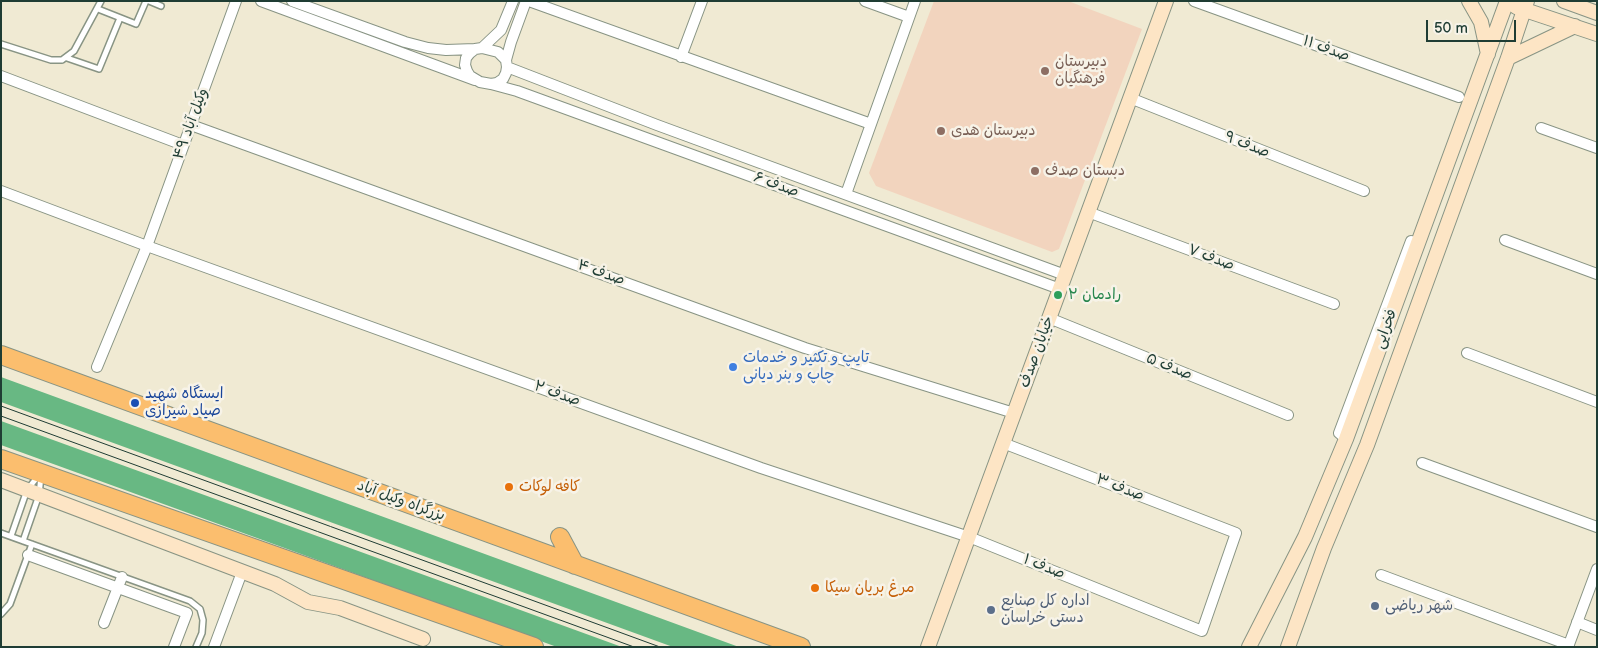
<!DOCTYPE html>
<meta charset="utf-8">
<style>
body{margin:0}
#map{position:relative;width:1598px;height:648px;overflow:hidden;background:#f0ead3;font-family:"Balsamiq Sans",sans-serif}
canvas{display:block}
.frame{position:absolute;inset:0;border:2px solid #1f3d34;pointer-events:none}
.scale{position:absolute;left:1426px;top:20px;width:90px;height:22px;box-sizing:border-box;border:2px solid #1f3d34;border-top:0;padding-left:6px;font-size:15px;line-height:18px;white-space:nowrap;color:#1f3d34;-webkit-text-stroke:4px #f7f3e8;paint-order:stroke}
</style>
<div id="map">
<canvas width="1598" height="648"></canvas>
<div class="frame"></div>
<div class="scale">50 m</div>
</div>
<script>
const g = document.querySelector('canvas').getContext('2d');
g.lineJoin = 'round';
function paint(path, color) { g.fillStyle = color; g.fill(path, 'evenodd'); }
const poly = rows => new Path2D(rows.map(r => 'M' + r).join(''));
function strokePath(path, color, width, dash) { g.strokeStyle = color; g.lineWidth = width; g.lineCap = dash ? 'butt' : 'round'; g.setLineDash(dash || []); g.stroke(path); }
function label(font, color, halo, rows, align = 'center') {
  g.font = font + ' "Balsamiq Sans","Playpen Sans Arabic",sans-serif'; g.lineWidth = 5; g.setLineDash([]); g.textBaseline = 'middle'; g.strokeStyle = halo; g.fillStyle = color; for (const [text, x, y, turn = 0] of rows) {
    g.save(); g.translate(x, y); g.rotate((+turn || 0) * Math.PI / 180); g.textAlign = isNaN(turn) ? turn : align; if (halo) g.strokeText(text, 0, 0); g.fillText(text, 0, 0); g.restore();
  }
}
paint(poly([
 [934,1,1068,1,1142,29,1059,249,1052,252,876,186,869,173]
]), '#f2d4be');
paint(poly([
 [1,377,739,647,673,647,1,402],
 [1,421,622,647,557,647,1,445]
]), '#68b883');
const lane = poly([
 [149,1,161,6],
 [98,9,136,24,146,1],
 [1,44,51,60,62,60,74,51,101,1],
 [67,58,99,69,120,18],
 [1,533,190,601,200,609,203,620,202,633,196,647],
 [11,536,27,490,39,475],
 [23,541,39,495,41,476],
 [1,614,10,604,32,544]
]);
const street = poly([
 [261,1,475,80],
 [292,1,405,42,428,48,446,50,475,49],
 [529,1,871,124],
 [865,1,909,17],
 [1194,1,1459,97],
 [482,48,498,52,506,60,507,67,506,73,503,79,497,83,491,84,480,82,470,76,467,71,465,65,466,58,470,53,475,49,482,48],
 [482,48,501,30,513,1],
 [681,57,702,1],
 [506,60,511,42,526,1],
 [507,67,657,125,1065,275],
 [1,76,183,145],
 [491,84,517,91,1060,289],
 [1130,98,1364,191],
 [191,125,805,348,1014,413],
 [1541,128,1597,148],
 [1,191,147,246,761,468,969,537,1202,631,1236,533,1003,443],
 [846,194,915,1],
 [1088,212,1334,304],
 [1505,240,1597,274],
 [1049,318,1288,415],
 [1467,353,1597,402],
 [97,367,147,246,236,1],
 [1346,439,1339,433,1411,241],
 [1422,463,1597,527],
 [28,555,187,613,174,647],
 [1381,575,1569,645],
 [1577,622,1597,630],
 [104,623,122,577],
 [214,647,242,572],
 [1568,647,1597,569]
]);
const secondary = poly([
 [1469,1,1481,22,1488,54],
 [1564,1,1597,13],
 [1516,7,1597,34],
 [1508,58,1575,26],
 [1,480,275,584,308,602,340,608,423,639],
 [928,647,1166,1],
 [1249,647,1305,537,1346,439,1507,1],
 [1288,647,1324,548,1367,445,1508,58,1527,1]
]);
const highway = poly([
 [1,355,801,647],
 [1,459,534,647],
 [560,537,575,565]
]);
strokePath(lane, '#889484', 8);
strokePath(street, '#889484', 12);
strokePath(secondary, '#889484', 16);
strokePath(highway, '#889484', 20);
strokePath(lane, '#fff', 5);
strokePath(street, '#fff', 10);
strokePath(secondary, '#fde5c5', 14);
strokePath(highway, '#fbbe6e', 18);
strokePath(poly([
 [1,406,660,647],
 [1,416,634,647]
]), '#1f3d34', 1);
for (const [x, y, r, color] of [
 [1045,71,5,"#8d6e63"],
 [941,131,5,"#8d6e63"],
 [1035,171,5,"#8d6e63"],
 [1058,295,5,"#2e9e5b"],
 [733,367,5,"#3f7fe0"],
 [135,403,5,"#1a4fb4"],
 [509,487,5,"#e8710a"],
 [815,588,5,"#e8710a"],
 [1375,606,5,"#5c6f8a"],
 [991,610,5,"#5c6f8a"]
]) { const dot = new Path2D(); dot.arc(x, y, r, 0, 2 * Math.PI); g.fillStyle = color; g.fill(dot); strokePath(dot, '#f7f3e8', 2); }
label('15px', '#1f3d34', '#f7f3e8', [
 ["صدف ۱۱",1326,49,20],
 ["وکیل آباد ۴۹",191,124,-70],
 ["صدف ۹",1247,145,22],
 ["صدف ۶",776,185,20],
 ["صدف ۷",1211,258,21],
 ["صدف ۴",601,273,20],
 ["فخرایی",1386,329,-70],
 ["خیابان صدف",1037,352,-70],
 ["صدف ۵",1169,367,22],
 ["صدف ۲",557,394,20],
 ["صدف ۳",1120,488,21],
 ["بزرگراه وکیل آباد",401,501,20],
 ["صدف ۱",1044,567,22]
]);
label('15px', '#785e54', '#f7f3e8', [
 ["دبیرستان",1055,62],
 ["فرهنگیان",1055,79],
 ["دبیرستان هدی",951,131],
 ["دبستان صدف",1045,171]
], 'left');
label('15px', '#27864d', '#f7f3e8', [
 ["رادمان ۲",1068,295]
], 'left');
label('15px', '#366cbe', '#f7f3e8', [
 ["تایپ و تکثیر و خدمات",743,358],
 ["چاپ و بنر دیانی",743,375]
], 'left');
label('15px', '#164399', '#f7f3e8', [
 ["ایستگاه شهید",145,394],
 ["صیاد شیرازی",145,411]
], 'left');
label('15px', '#c56008', '#f7f3e8', [
 ["کافه لوکات",519,487],
 ["مرغ بریان سیکا",825,588]
], 'left');
label('15px', '#4e5e75', '#f7f3e8', [
 ["اداره کل صنایع",1001,601],
 ["دستی خراسان",1001,618],
 ["شهر ریاضی",1385,606]
], 'left');
</script>
